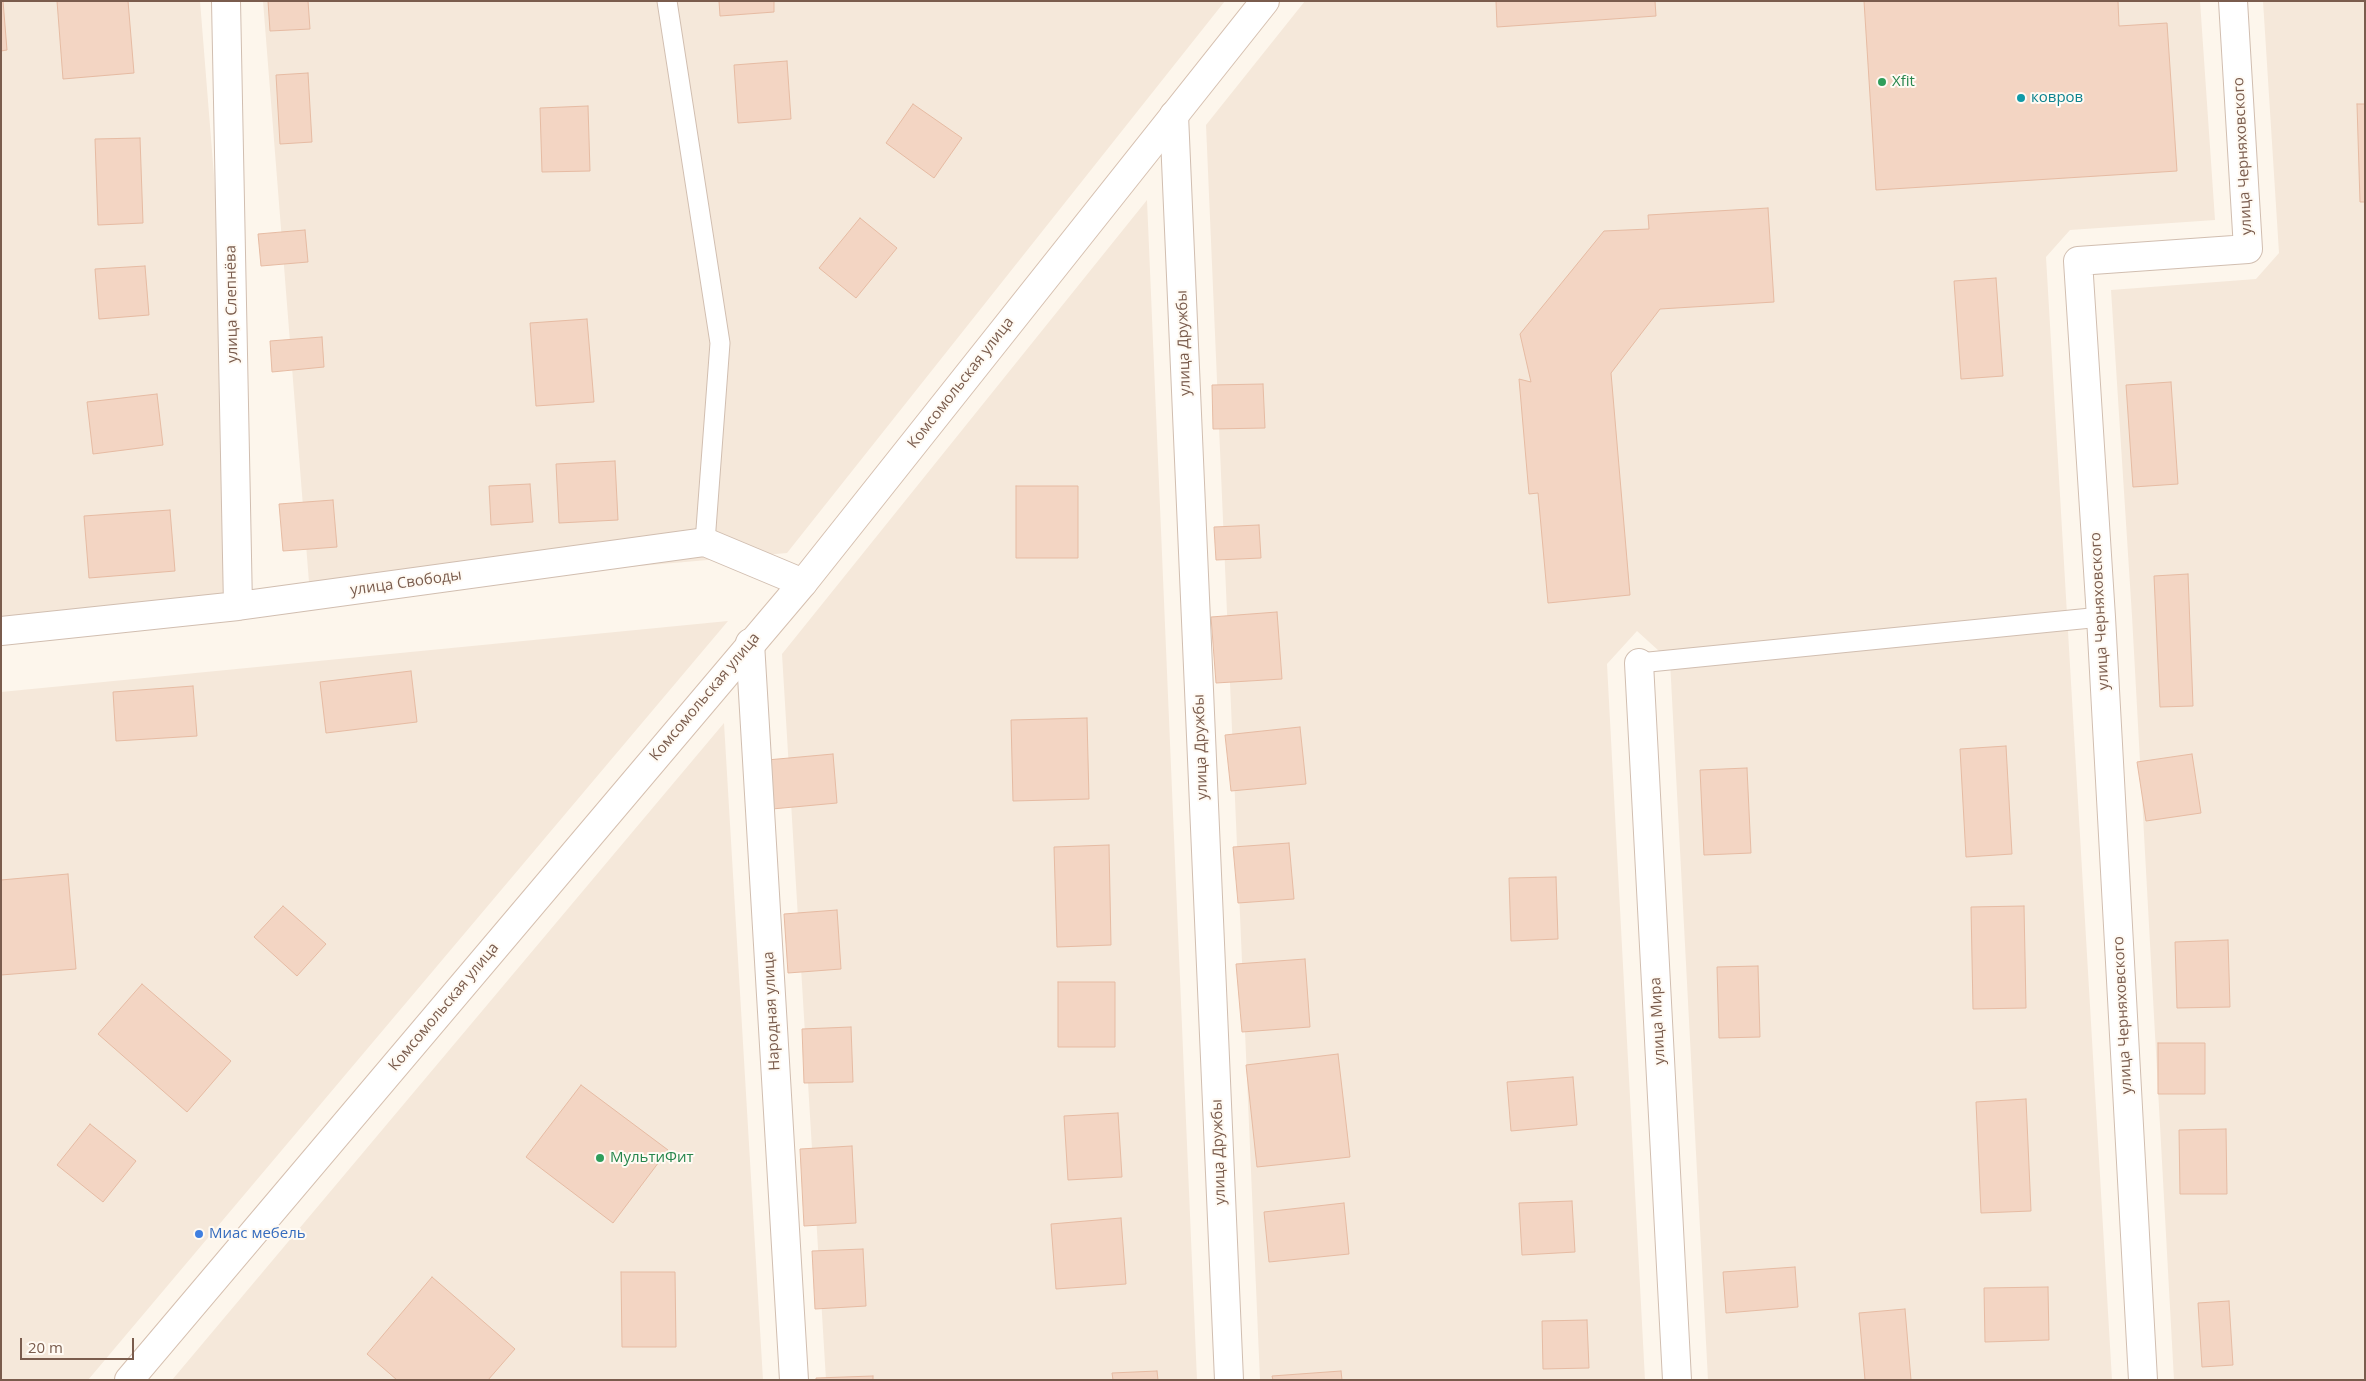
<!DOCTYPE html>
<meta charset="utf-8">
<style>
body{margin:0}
#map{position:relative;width:2366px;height:1381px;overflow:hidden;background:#fdf6ec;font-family:"Open Sans",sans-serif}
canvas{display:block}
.frame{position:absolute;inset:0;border:2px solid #7a5c4d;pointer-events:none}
.scale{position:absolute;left:20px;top:1338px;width:114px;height:22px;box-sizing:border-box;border:2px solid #7a5c4d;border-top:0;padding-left:6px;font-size:15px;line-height:18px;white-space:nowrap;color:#7a5c4d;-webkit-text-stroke:4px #fffaf3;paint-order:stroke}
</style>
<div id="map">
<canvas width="2366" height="1381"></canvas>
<div class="frame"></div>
<div class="scale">20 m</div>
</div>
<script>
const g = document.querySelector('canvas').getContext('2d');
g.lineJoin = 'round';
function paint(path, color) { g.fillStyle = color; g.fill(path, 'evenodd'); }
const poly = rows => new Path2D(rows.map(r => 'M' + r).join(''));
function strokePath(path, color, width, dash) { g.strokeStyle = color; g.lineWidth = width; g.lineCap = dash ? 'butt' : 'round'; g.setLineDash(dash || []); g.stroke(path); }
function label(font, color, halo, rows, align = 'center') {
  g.font = font + ' "Open Sans",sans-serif'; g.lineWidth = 4; g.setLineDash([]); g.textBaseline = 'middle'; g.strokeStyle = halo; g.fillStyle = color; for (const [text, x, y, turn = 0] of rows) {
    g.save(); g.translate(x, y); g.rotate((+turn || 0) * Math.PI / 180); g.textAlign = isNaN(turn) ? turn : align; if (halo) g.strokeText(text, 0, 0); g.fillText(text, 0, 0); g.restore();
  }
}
paint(poly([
 [1,1,200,1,248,601,1,628],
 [263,1,1225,1,787,553,310,595],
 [1305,1,2200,1,2215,220,2070,230,2046,257,2112,1380,1708,1380,1670,661,1637,631,1607,664,1645,1380,1260,1380,1206,125],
 [2263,1,2365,1,2365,1380,2174,1380,2132,616,2111,290,2256,279,2279,253],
 [1147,200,1197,1380,826,1380,782,654],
 [728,621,88,1380,1,1380,1,692],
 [724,723,763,1380,172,1380]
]), '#f5e8da');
const building = poly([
 [1,1,3,1,7,50,1,51,1,1],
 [57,1,128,1,134,73,63,79,57,1],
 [268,1,308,1,310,29,270,31,268,1],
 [719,1,774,1,774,12,720,16,719,1],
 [1496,1,1655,1,1656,16,1497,27,1496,1],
 [1864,1,2118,1,2119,26,2167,23,2177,171,1876,190,1864,1],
 [787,61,791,119,738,123,734,65,787,61],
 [308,73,312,142,280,144,276,75,308,73],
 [913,104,962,138,934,178,886,143,913,104],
 [2357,104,2365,104,2365,202,2360,202,2357,104],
 [588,106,590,171,542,172,540,108,588,106],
 [140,138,143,223,98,225,95,139,140,138],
 [1768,208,1774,302,1660,309,1611,373,1630,595,1548,603,1538,493,1529,494,1519,379,1531,382,1520,334,1604,231,1649,229,1648,215,1768,208],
 [860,218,897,248,856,298,819,268,860,218],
 [305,230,308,262,261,266,258,234,305,230],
 [145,266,149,315,99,319,95,269,145,266],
 [1996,278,2003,376,1961,379,1954,281,1996,278],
 [587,319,594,402,536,406,530,323,587,319],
 [322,337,324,367,272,372,270,341,322,337],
 [2171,382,2178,484,2133,487,2126,385,2171,382],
 [1263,384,1265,428,1213,429,1212,385,1263,384],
 [157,394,163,445,93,454,87,402,157,394],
 [615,461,618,520,559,523,556,464,615,461],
 [530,484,533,522,491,525,489,486,530,484],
 [1016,486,1078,486,1078,558,1016,558,1016,486],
 [333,500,337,547,283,551,279,504,333,500],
 [170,510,175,571,89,578,84,516,170,510],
 [1259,525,1261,558,1216,560,1214,527,1259,525],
 [2188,574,2193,706,2160,707,2154,576,2188,574],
 [1277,612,1282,679,1216,683,1211,617,1277,612],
 [411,671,417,722,326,733,320,682,411,671],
 [193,686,197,736,116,741,113,692,193,686],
 [1087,718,1089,799,1013,801,1011,720,1087,718],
 [1300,727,1306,784,1231,791,1225,735,1300,727],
 [2006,746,2012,854,1966,857,1960,749,2006,746],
 [833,754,837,803,772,809,767,760,833,754],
 [2192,754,2201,813,2146,821,2137,762,2192,754],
 [1747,768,1751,853,1704,855,1700,770,1747,768],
 [1289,843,1294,899,1238,903,1233,847,1289,843],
 [1109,845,1111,945,1057,947,1054,847,1109,845],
 [68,874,76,969,1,975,1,880,68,874],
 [1556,877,1558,939,1511,941,1509,878,1556,877],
 [283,906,326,944,297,976,254,937,283,906],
 [2024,906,2026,1008,1973,1009,1971,907,2024,906],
 [837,910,841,969,788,973,784,914,837,910],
 [2228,940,2230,1007,2177,1008,2175,942,2228,940],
 [1305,959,1310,1027,1242,1032,1236,964,1305,959],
 [1758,966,1760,1037,1719,1038,1717,967,1758,966],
 [1058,982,1115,982,1115,1047,1058,1047,1058,982],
 [142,984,231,1061,187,1112,98,1034,142,984],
 [851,1027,853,1082,804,1083,802,1029,851,1027],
 [2158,1043,2205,1043,2205,1094,2158,1094,2158,1043],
 [1338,1054,1350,1157,1257,1167,1246,1065,1338,1054],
 [1573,1077,1577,1125,1511,1131,1507,1082,1573,1077],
 [581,1085,668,1150,613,1223,526,1157,581,1085],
 [2026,1099,2031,1211,1981,1213,1976,1102,2026,1099],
 [1118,1113,1122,1177,1068,1180,1064,1116,1118,1113],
 [90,1124,136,1161,103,1202,57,1165,90,1124],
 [2226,1129,2227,1194,2180,1194,2179,1130,2226,1129],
 [852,1146,856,1223,804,1226,800,1149,852,1146],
 [1572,1201,1575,1252,1522,1255,1519,1203,1572,1201],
 [1344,1203,1349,1254,1269,1262,1264,1212,1344,1203],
 [1121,1218,1126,1284,1056,1289,1051,1224,1121,1218],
 [863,1249,866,1306,815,1309,812,1251,863,1249],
 [1795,1267,1798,1307,1726,1313,1723,1272,1795,1267],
 [621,1272,675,1272,676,1347,622,1347,621,1272],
 [432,1277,515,1349,488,1380,397,1380,367,1354,432,1277],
 [2048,1287,2049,1340,1985,1342,1984,1288,2048,1287],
 [2229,1301,2233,1365,2202,1367,2198,1303,2229,1301],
 [1905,1309,1911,1380,1865,1380,1859,1313,1905,1309],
 [1587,1320,1589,1368,1543,1369,1542,1321,1587,1320],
 [1157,1371,1158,1380,1113,1380,1112,1373,1157,1371],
 [1341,1371,1342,1380,1273,1380,1272,1376,1341,1371],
 [873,1376,873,1380,816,1380,816,1378,873,1376]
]);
paint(building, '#f3d5c3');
strokePath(building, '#e6bba3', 1);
const service = poly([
 [667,1,720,343,705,542],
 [1639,663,2101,617]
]);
const minor = poly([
 [226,1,238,606],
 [1174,115,1229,1380],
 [1,631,238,606,705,542,803,583],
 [750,643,794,1380],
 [1639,663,1677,1380],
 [2143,1380,2101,617,2078,261,2248,249,2233,1]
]);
const secondary = poly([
 [129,1380,803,583,1265,1]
]);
strokePath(service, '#d1beb0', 21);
strokePath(minor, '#d1beb0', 30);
strokePath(secondary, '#d6c0b0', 30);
strokePath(service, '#fff', 19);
strokePath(minor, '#fff', 28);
strokePath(secondary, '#fff', 28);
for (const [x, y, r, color] of [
 [1882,82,5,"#2e9e5b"],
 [2021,98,5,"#0f9aa8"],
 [600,1158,5,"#2e9e5b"],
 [199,1234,5,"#3f7fe0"]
]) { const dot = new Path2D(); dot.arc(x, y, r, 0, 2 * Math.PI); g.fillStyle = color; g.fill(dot); strokePath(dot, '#fffaf3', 2); }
label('15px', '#27864d', '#fffaf3', [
 ["Xfit",1892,82],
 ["МультиФит",610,1158]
], 'left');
label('15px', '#0d838f', '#fffaf3', [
 ["ковров",2031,98]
], 'left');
label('15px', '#7a5c4d', '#fffaf3', [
 ["улица Черняховского",2243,156,-93],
 ["улица Слепнёва",232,304,-91],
 ["улица Дружбы",1184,343,-92],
 ["Комсомольская улица",961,383,-52],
 ["улица Свободы",406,583,-8],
 ["улица Черняховского",2100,611,-93],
 ["Комсомольская улица",705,697,-50],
 ["улица Дружбы",1201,747,-92],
 ["Комсомольская улица",444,1007,-50],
 ["Народная улица",772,1011,-93],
 ["улица Черняховского",2123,1015,-93],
 ["улица Мира",1658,1021,-93],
 ["улица Дружбы",1219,1152,-92]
]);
label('15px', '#366cbe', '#fffaf3', [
 ["Миас мебель",209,1234]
], 'left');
</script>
